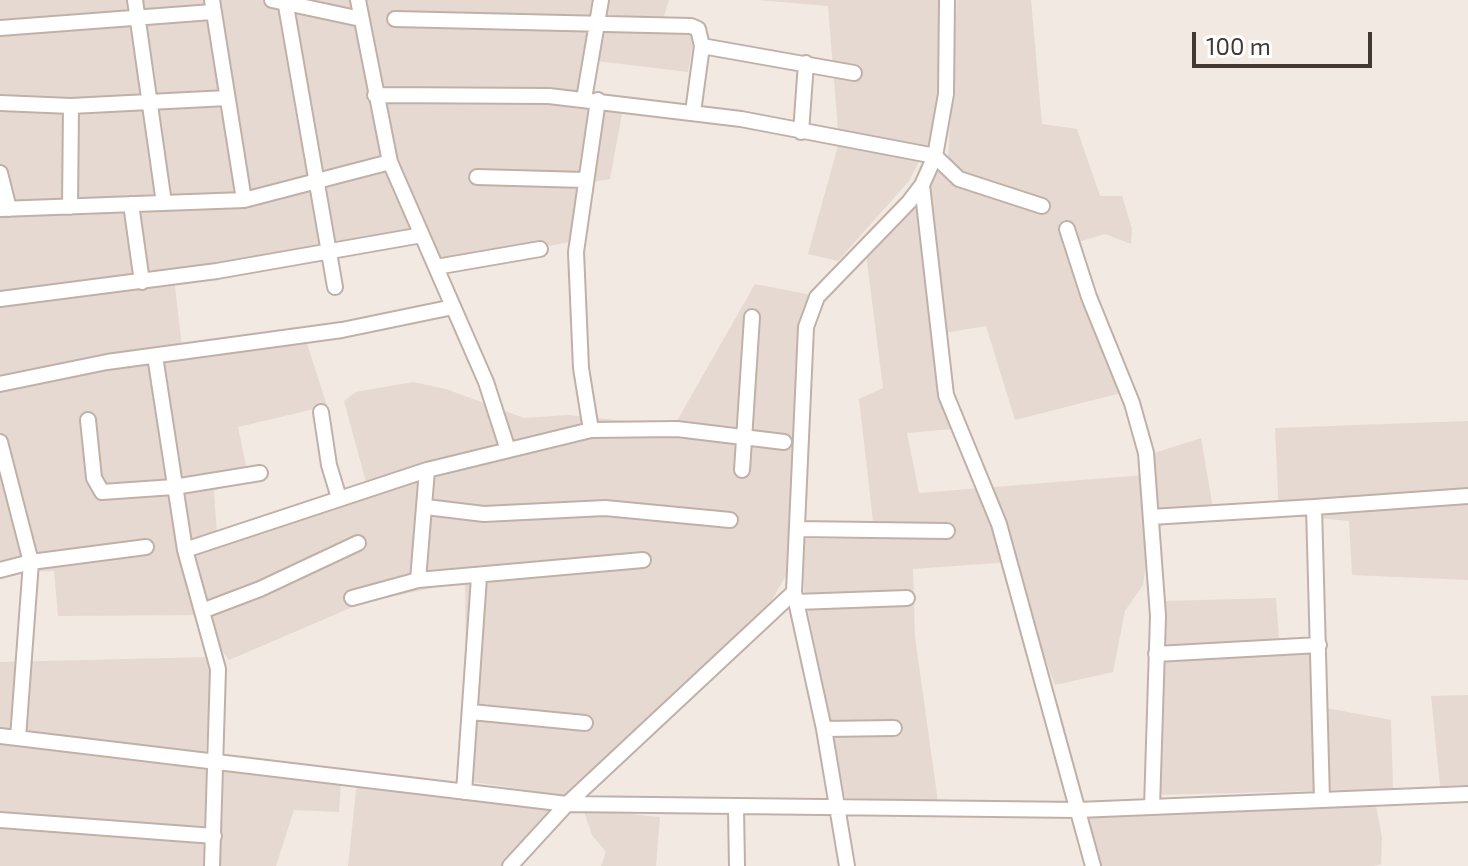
<!DOCTYPE html>
<style>
body{margin:0}
#map{position:relative;width:1468px;height:866px;overflow:hidden;background:#f2e9e3;font-family:"Exo 2",sans-serif}
canvas{display:block}
.scale{position:absolute;left:1192px;top:32px;width:180px;height:36px;box-sizing:border-box;border:4px solid #443833;border-top:0;padding-left:10px;font-size:24px;line-height:28px;white-space:nowrap;color:#443833;-webkit-text-stroke:6px #fff;paint-order:stroke}
</style>
<div id="map">
<canvas width="1468" height="866"></canvas>
<div class="scale">100 m</div>
</div>
<script>
const g = document.querySelector('canvas').getContext('2d');
g.lineJoin = 'round';
function paint(path, color) { g.fillStyle = color; g.fill(path, 'evenodd'); }
const poly = rows => new Path2D(rows.map(r => 'M' + r).join(''));
function strokePath(path, color, width, dash) { g.strokeStyle = color; g.lineWidth = width; g.lineCap = dash ? 'butt' : 'round'; g.setLineDash(dash || []); g.stroke(path); }
paint(poly([
 [0,0,669,0,664,16,695,32,688,72,596,61,587,98,623,108,610,179,592,182,576,241,441,265,416,232,174,278,182,347,304,334,327,406,238,427,248,476,214,491,217,536,367,486,344,401,356,392,413,382,446,389,524,418,568,415,674,426,755,284,812,295,788,572,765,612,573,797,467,781,465,581,362,603,229,660,196,615,58,616,54,571,0,573],
 [942,0,943,72,936,128,909,181,838,261,808,254,839,142,828,6,758,0],
 [957,0,1031,0,1042,124,1077,129,1100,196,1122,196,1132,229,1131,244,1105,234,1065,246,1074,279,1115,360,1125,392,1015,420,986,326,938,334,952,429,907,433,919,493,1144,475,1151,454,1201,438,1214,514,1164,522,1149,547,1143,585,1125,611,1113,672,1055,685,1010,562,913,569,915,637,938,802,846,802,804,590,799,539,875,539,859,399,883,388,866,254,914,206,948,157],
 [1468,421,1468,580,1352,575,1349,521,1279,514,1275,428],
 [1276,598,1279,638,1318,641,1326,708,1391,720,1393,789,1156,795,1163,601],
 [208,657,211,686,205,760,341,783,339,812,294,810,276,866,0,866,0,662],
 [1468,695,1468,785,1440,786,1431,696],
 [357,781,566,809,515,866,348,866],
 [1376,806,1382,837,1381,864,1373,866,1092,866,1086,816],
 [583,809,660,817,656,866,601,866,606,852,592,835]
]), '#e6d9d1');
const minor = poly([
 [135,0,164,203],
 [212,0,244,200],
 [272,0,361,19],
 [285,0,335,287],
 [358,0,390,162,486,382,508,450],
 [395,19,691,26,698,29,702,46],
 [0,28,212,12],
 [375,95,549,96,741,119,935,156,959,179,1042,206],
 [584,99,601,0],
 [0,103,71,106,227,98],
 [693,112,702,46,854,73],
 [801,132,806,63],
 [0,173,9,209],
 [477,177,585,180],
 [922,185,946,395,999,524,1093,866],
 [131,204,142,282],
 [70,207,71,106],
 [0,209,244,200,390,162],
 [1067,229,1089,297,1132,403,1146,453,1158,616,1152,807],
 [436,267,540,249],
 [0,299,217,271,422,235],
 [155,356,185,550,218,669,212,866],
 [0,384,107,362,342,330,453,307],
 [321,412,329,465,339,498],
 [88,420,94,478,102,492,174,487,260,473],
 [591,430,581,368,576,252,598,100],
 [0,442,31,562,18,738],
 [742,470,752,317],
 [426,507,484,514,605,508,730,520],
 [1314,507,1468,496],
 [1151,517,1314,507,1322,800],
 [797,529,947,531],
 [185,550,427,470,591,430,677,429,784,442],
 [0,570,31,562,146,547],
 [418,580,427,470],
 [794,592,824,729,847,866],
 [352,598,418,580,643,560],
 [796,602,907,598],
 [202,611,260,589,358,543],
 [1156,654,1319,645],
 [471,712,585,723],
 [824,729,894,728],
 [0,736,567,804,1078,810,1468,794],
 [464,792,479,577],
 [736,808,737,866],
 [0,820,214,836],
 [510,866,567,804,794,592,806,327,817,297,909,202,922,185,935,156,946,94,947,0]
]);
strokePath(minor, '#c0b1a8', 18);
strokePath(minor, '#fff', 14);
</script>
